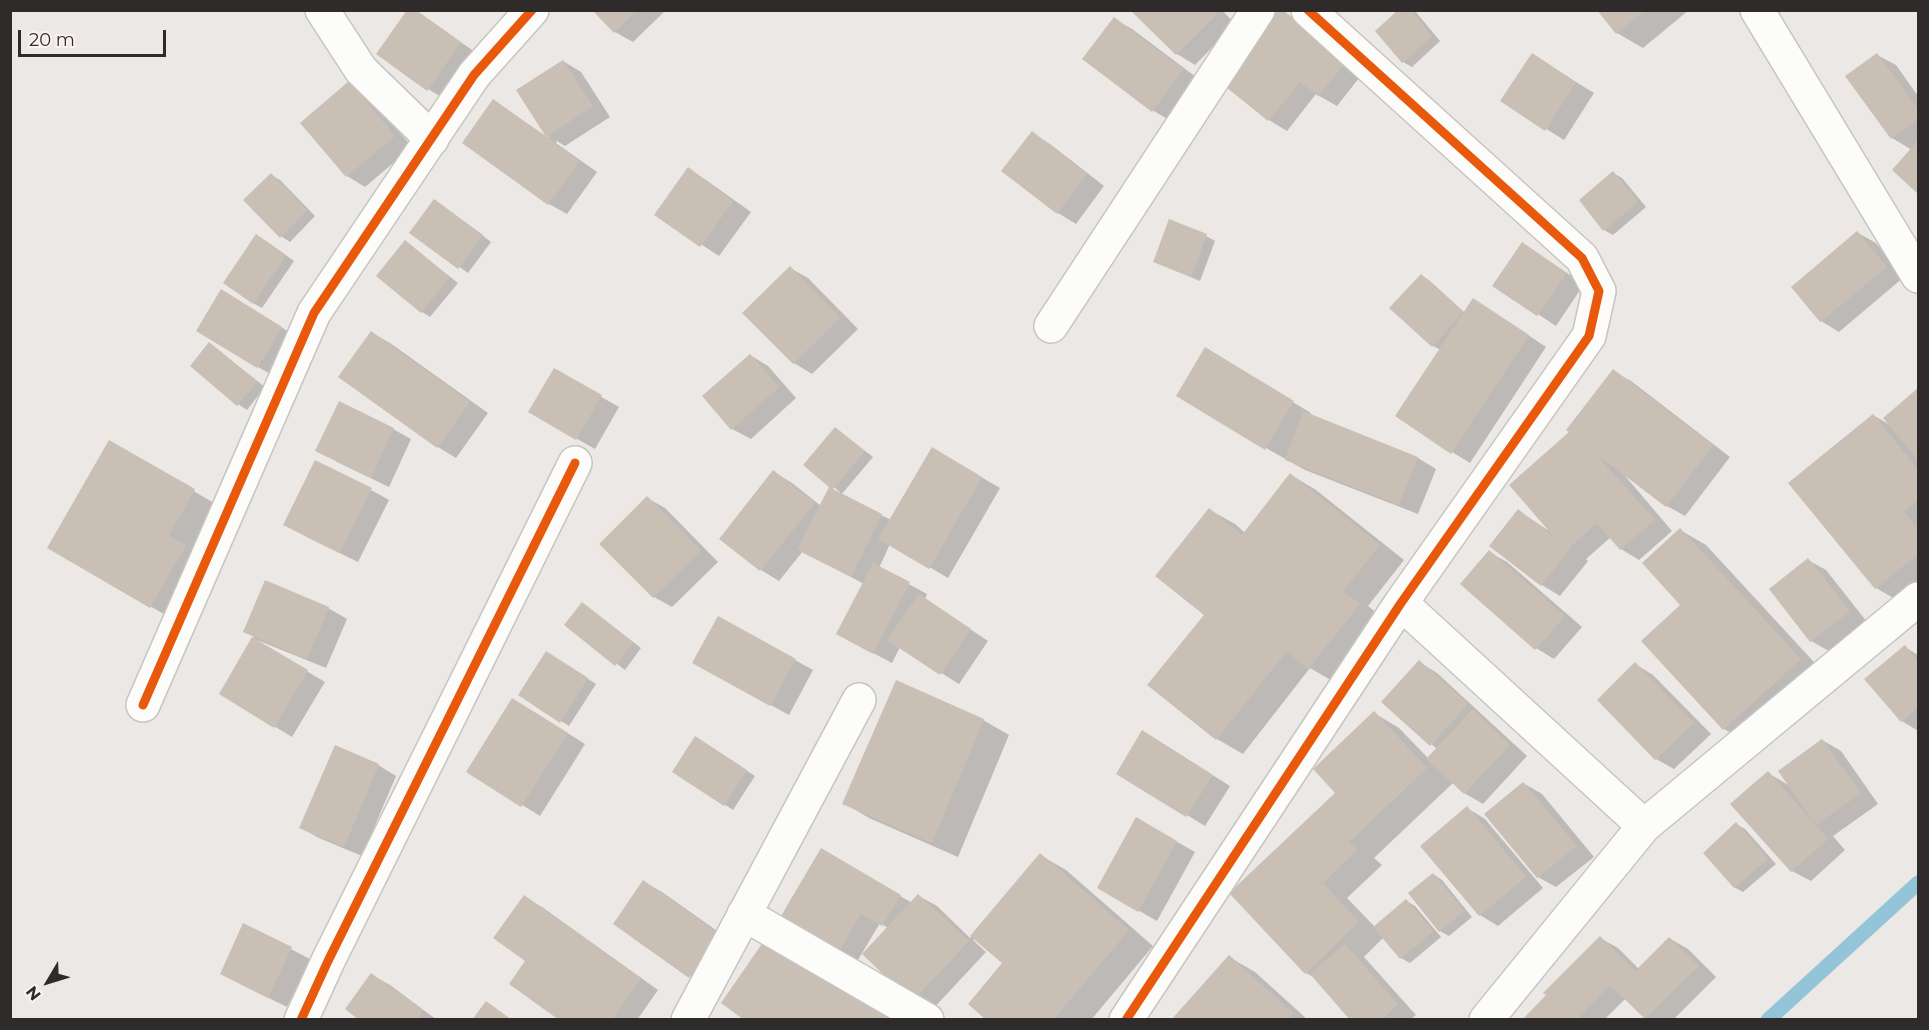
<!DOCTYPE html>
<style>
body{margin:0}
#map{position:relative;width:1929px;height:1030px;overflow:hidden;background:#ebe8e5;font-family:Montserrat,sans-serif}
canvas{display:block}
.frame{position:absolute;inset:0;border:12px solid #2e2b2a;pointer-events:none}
.north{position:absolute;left:18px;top:952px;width:60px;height:60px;-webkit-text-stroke:4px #fbf4f1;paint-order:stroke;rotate:232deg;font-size:16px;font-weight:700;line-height:24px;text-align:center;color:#2e2b2a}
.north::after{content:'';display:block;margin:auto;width:21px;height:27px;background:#2e2b2a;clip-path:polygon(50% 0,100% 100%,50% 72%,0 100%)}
.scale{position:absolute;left:18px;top:30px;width:148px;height:27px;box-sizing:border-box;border:3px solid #2e2b2a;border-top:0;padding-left:8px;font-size:18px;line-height:21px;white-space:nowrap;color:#2e2b2a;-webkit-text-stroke:4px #fbf4f1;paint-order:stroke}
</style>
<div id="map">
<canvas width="1929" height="1030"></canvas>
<div class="frame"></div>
<div class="north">N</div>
<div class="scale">20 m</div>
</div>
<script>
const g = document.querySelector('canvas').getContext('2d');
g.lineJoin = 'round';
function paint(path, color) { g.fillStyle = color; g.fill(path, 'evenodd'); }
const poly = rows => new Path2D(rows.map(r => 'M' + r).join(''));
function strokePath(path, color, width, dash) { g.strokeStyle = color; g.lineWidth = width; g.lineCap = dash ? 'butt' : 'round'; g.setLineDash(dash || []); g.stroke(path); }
paint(poly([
 [414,10,478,54,446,100,428,89],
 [594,10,666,10,633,42,615,32],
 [1132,10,1222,10,1235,24,1195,65,1177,54],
 [1281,10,1298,21,1363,73,1337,106,1316,94,1287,131,1269,120,1223,82],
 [1400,10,1415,11,1440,41,1412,67,1403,62],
 [1599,10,1689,10,1643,48,1617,33],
 [1114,19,1132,29,1200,80,1171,121,1152,110],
 [1532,55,1594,93,1564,140,1502,101],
 [1877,55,1896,65,1918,96,1918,192,1894,170,1912,150,1892,138],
 [563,61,581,72,610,117,565,146,557,141,556,143,597,172,567,214,549,204,464,143,493,101,549,138,518,91],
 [349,83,367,94,412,147,365,187,347,176,302,123],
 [1032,133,1050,144,1104,186,1076,224,1058,213,1003,170],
 [688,169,706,180,751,212,719,256,656,215],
 [1613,173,1622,178,1646,207,1613,235,1604,230],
 [271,175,280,180,315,216,290,242,281,236],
 [443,206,491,242,468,273,411,232],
 [1858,233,1876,243,1904,277,1839,332,1821,321],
 [1206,236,1215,241,1200,281,1164,266],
 [266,241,294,261,262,308,253,303],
 [405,242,458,283,430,317,422,312],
 [1522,244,1584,284,1556,326,1494,285],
 [790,268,808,278,858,329,812,374,794,363],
 [1421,275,1430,281,1465,313,1492,311,1546,347,1470,463,1452,452,1441,350,1433,346],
 [240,302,299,338,276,377,258,367],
 [372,333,390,343,488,413,456,458,438,447,340,377],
 [210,344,265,387,247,410,238,404],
 [750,355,768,366,796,398,751,439,732,429],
 [1223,360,1311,413,1310,415,1418,458,1436,469,1418,514,1305,470,1266,448],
 [554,370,619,407,595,449,530,412],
 [1613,371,1631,381,1730,457,1685,516,1667,506,1621,471,1672,531,1639,560,1621,549,1611,537,1586,559,1588,561,1560,596,1542,585,1491,546,1519,511,1549,531,1571,432],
 [1918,390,1918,589,1902,603,1876,588,1873,415,1890,425,1885,418],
 [393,429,411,439,389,487,335,461],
 [836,429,873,457,841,495,891,520,933,449,1000,488,948,578,890,544,879,568,927,594,925,599,988,641,959,684,900,647,892,663,856,644,864,584,803,551,779,581,761,570,774,472,792,483,821,506,840,492,805,465],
 [110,442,219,506,176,621,49,548],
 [1291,475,1316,490,1404,560,1368,606,1385,620,1334,682,1310,668,1243,754,1217,739,1149,685,1207,614,1210,510,1235,524,1245,533],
 [371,490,389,500,358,562,303,535],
 [647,498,665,508,718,562,672,607,654,597],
 [1680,530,1706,545,1825,674,1750,744,1724,729,1643,641,1682,605],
 [1489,552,1507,562,1582,627,1554,659,1536,648],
 [1808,560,1826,570,1867,622,1829,651,1811,641],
 [265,582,328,608,347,619,326,668,257,640,256,641,325,682,292,737,221,694,254,637,245,632],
 [583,604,641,648,625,670,566,625],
 [1905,647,1918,655,1918,731,1902,721,1866,679],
 [556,658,596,684,569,726,561,721],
 [795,660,813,670,789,715,712,673],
 [1419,662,1437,673,1527,756,1483,804,1464,793,1453,783,1374,858,1382,865,1347,898,1375,927,1406,901,1415,906,1441,937,1410,963,1401,958,1384,937,1364,957,1416,1015,1410,1020,1352,1020,1317,979,1306,973,1337,793,1374,713,1399,728,1428,758,1437,749,1383,702],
 [1635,664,1653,675,1711,734,1674,769,1656,759],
 [531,710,585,744,540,816,468,771],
 [983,720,1009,735,958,857,869,818,844,803],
 [1822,740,1841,751,1878,804,1833,836,1845,850,1811,881,1792,871,1732,804,1768,773,1790,786],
 [705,743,755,776,733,810,724,804],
 [1161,743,1230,786,1205,826,1118,773],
 [378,765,396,776,362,856,319,838,301,828],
 [1523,783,1542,794,1594,857,1556,887,1538,877],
 [1467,808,1485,819,1543,888,1498,926,1480,915],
 [1137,819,1195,852,1157,921,1099,888],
 [1736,824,1745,829,1776,864,1743,892,1734,887],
 [822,850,912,903,919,896,937,906,970,938,1040,855,1066,870,1153,946,1091,1020,988,1020,1004,963,975,938,973,940,986,952,931,1011,913,1000,888,928,880,923,855,965,780,920],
 [1433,874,1442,880,1472,917,1449,936,1440,931],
 [644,882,662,892,737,945,708,987,615,924],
 [524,897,542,907,658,990,637,1020,562,1020,527,960],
 [244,925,310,959,287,1007,240,984],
 [1600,938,1618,948,1639,969,1669,938,1688,949,1716,977,1673,1020,1649,1020,1626,998,1604,1020,1524,1020],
 [1229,957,1255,972,1308,1020,1173,1020],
 [372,975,390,985,437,1020,361,1020]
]), '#0003');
strokePath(poly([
 [1768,1020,1918,883]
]), '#94c4d8', 15);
paint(poly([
 [407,10,416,10,461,42,427,91,376,54],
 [592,10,637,10,614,33],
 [1130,10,1216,10,1218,13,1176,55],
 [1278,10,1283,10,1346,62,1318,96,1300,82,1268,121,1221,83],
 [1398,10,1411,10,1432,36,1402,63,1375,31],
 [1597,10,1646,10,1616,34],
 [1114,17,1183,69,1152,112,1082,59],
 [1532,53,1576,82,1545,131,1500,101],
 [1877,53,1918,109,1918,119,1891,139,1845,76],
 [563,60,593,106,546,137,516,90],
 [349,81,395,136,346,177,300,123],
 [493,99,580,161,548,205,462,143],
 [1032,131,1087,174,1057,214,1001,171],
 [1918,140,1918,194,1892,170],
 [688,167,733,201,700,247,654,215],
 [1613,171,1638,202,1603,231,1579,200],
 [271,173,307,210,280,238,243,200],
 [434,199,483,235,458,269,409,233],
 [1169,219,1207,234,1191,277,1153,262],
 [1857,231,1887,267,1820,322,1791,287],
 [256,234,286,255,253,304,223,283],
 [405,240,450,277,421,313,376,276],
 [1522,242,1567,273,1537,316,1492,286],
 [790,266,840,318,793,364,742,313],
 [1421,274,1463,312,1432,347,1389,308],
 [221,289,282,327,257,368,196,331],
 [1473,298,1529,335,1451,454,1395,416],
 [371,331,470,402,437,448,338,377],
 [209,342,257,381,237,406,190,366],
 [1205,347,1294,401,1265,450,1176,396],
 [750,354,779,387,731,430,702,396],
 [554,368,602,395,576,440,528,412],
 [1613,369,1713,445,1666,507,1595,453,1655,520,1620,550,1597,523,1569,548,1570,549,1541,586,1489,546,1518,509,1554,537,1509,485,1569,432,1566,430],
 [1918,388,1918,460,1883,418],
 [339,401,394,428,371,478,315,451],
 [1303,411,1418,457,1399,505,1285,460],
 [1873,414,1918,470,1918,500,1904,512,1918,529,1918,554,1875,589,1788,483],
 [835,427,865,451,833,489,882,514,851,577,797,550,829,487,803,465],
 [109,440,195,489,169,535,186,545,150,608,47,548],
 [932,447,982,477,929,569,878,539],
 [315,460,372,488,339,553,283,525],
 [773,470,815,503,760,571,719,539],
 [1290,473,1380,545,1343,591,1360,604,1308,669,1287,651,1216,740,1147,685,1204,615,1155,576,1209,508,1242,535],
 [647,496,701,550,653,598,599,544],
 [1680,528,1801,659,1723,730,1641,641,1680,605,1642,563],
 [1489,550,1565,616,1535,650,1460,584],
 [1808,558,1850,611,1810,642,1769,589],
 [873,563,910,582,873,654,836,634],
 [265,580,329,607,307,659,243,632],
 [919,594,971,629,940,675,887,640],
 [582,602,633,642,615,666,564,625],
 [718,616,796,659,770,706,692,663],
 [252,637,308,670,274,728,219,694],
 [1905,645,1918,662,1918,707,1901,722,1864,679],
 [546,651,588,678,560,723,518,695],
 [1419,660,1468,704,1430,746,1381,702],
 [1635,662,1694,723,1655,760,1597,700],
 [896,680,984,719,932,843,842,804],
 [512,698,568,733,521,807,466,772],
 [1473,709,1510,745,1464,794,1426,759],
 [1374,711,1427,768,1349,842,1357,850,1323,883,1359,922,1305,974,1229,893,1335,793,1313,769],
 [1142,730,1213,775,1186,817,1116,774],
 [695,736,747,770,724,806,672,772],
 [1822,739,1861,793,1816,825,1778,771],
 [335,745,379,764,344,847,299,828],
 [1768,771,1828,839,1791,872,1730,804],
 [1523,782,1577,846,1537,878,1484,814],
 [1467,806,1526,877,1479,916,1420,846],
 [1136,817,1177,841,1138,912,1097,888],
 [1736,822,1768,859,1734,888,1703,853],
 [821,848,901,895,882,926,861,914,837,956,778,921],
 [1040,853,1129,930,1053,1020,986,1020,968,1004,1002,963,970,936],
 [1433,873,1464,911,1439,932,1408,893],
 [643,880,720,934,689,978,613,924],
 [918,894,969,941,912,1002,862,954],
 [524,895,641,978,612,1020,559,1020,509,984,525,961,493,938],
 [1406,899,1433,931,1400,959,1373,927],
 [243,923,292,947,268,998,220,974],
 [770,932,895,1020,744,1020,721,1003],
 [1600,936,1635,971,1669,937,1699,966,1645,1019,1610,985,1576,1020,1522,1020,1546,995,1543,993],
 [1345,944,1398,1004,1381,1020,1350,1020,1310,974],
 [1229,955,1293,1013,1287,1020,1171,1020],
 [371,973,423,1010,416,1020,359,1020,345,1009],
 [486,1001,512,1020,472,1020]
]), '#cabfb5');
const minor = poly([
 [322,10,361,70,432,139],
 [1757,10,1918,276],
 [1051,326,1258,10],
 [1401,603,1644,826],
 [143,705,314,313,474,75,532,10],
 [744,914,927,1020],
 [301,1020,328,961,575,463],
 [688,1020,859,700],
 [1126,1020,1401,603,1589,336,1599,291,1582,258,1308,10],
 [1486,1020,1644,826,1918,599]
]);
strokePath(minor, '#c7c5c2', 36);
strokePath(minor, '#fcfcfb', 33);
strokePath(poly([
 [143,705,314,313,474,75,532,10],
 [301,1020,328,961,575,463],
 [1126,1020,1401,603,1589,336,1599,291,1582,258,1308,10]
]), '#e8590c', 9);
</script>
